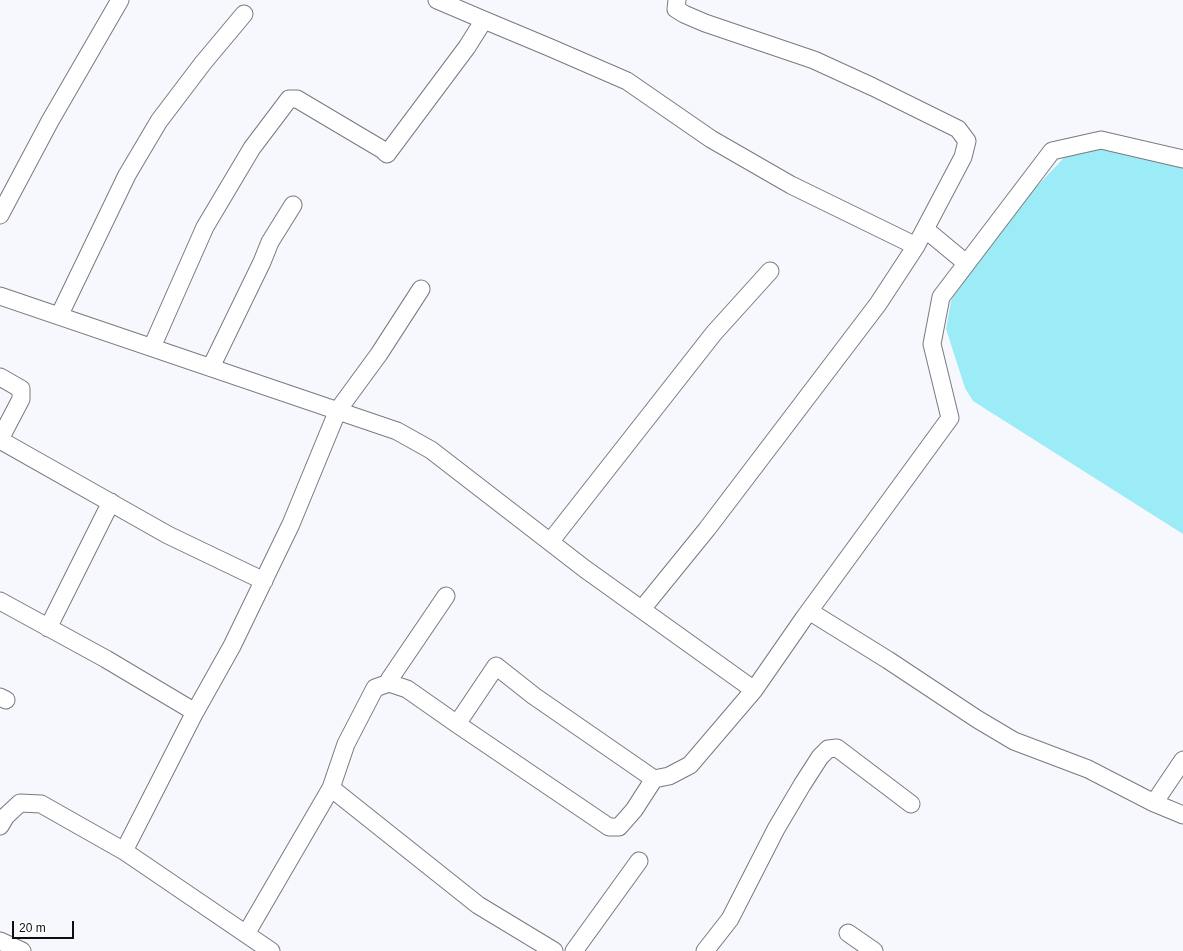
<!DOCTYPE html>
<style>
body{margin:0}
#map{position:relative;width:1183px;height:951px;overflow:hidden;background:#f7f8fe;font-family:Helvetica,sans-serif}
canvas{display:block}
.scale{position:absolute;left:12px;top:921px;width:62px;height:18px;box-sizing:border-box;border:2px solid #0f0f11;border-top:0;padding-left:5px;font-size:12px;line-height:14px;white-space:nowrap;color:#0f0f11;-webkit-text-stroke:3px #fff;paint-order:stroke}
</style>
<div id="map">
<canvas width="1183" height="951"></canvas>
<div class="scale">20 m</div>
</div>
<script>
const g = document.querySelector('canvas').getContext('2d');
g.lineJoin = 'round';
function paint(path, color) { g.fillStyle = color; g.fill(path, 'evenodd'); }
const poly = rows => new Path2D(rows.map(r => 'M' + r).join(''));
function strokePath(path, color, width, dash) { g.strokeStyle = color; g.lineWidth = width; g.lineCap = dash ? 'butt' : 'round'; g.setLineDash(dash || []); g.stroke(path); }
paint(poly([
 [1101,141,1183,167,1183,534,973,401,965,388,946,329,951,301,973,254,1074,147]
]), '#9becf7');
const street = poly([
 [437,0,484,20,551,48,627,81,711,139,791,185,916,246],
 [0,215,50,121,120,0],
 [925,229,966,263],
 [0,296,397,431,431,450,585,569,754,690],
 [59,316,127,175,159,121,203,63,244,14],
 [152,347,205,227,252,148,289,99,297,99,383,150,387,154,467,47,484,20],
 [211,367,262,262,270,242,293,205],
 [0,377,21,389,21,399,0,439],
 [0,440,168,535,264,581],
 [550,542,714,333,770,271],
 [0,601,106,659,195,712],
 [642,609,707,529,878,304,916,246,963,157,967,141,958,129,873,87,814,60,705,23,684,14,676,9,677,0],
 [809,611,888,660,977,719,1014,741,1088,769,1154,803,1183,760],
 [48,628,111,502],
 [389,683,389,680,446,596],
 [0,697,6,700],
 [457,724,496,666,534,696,654,779,669,776,690,765,754,690,804,618,950,418,932,344,941,297,1052,151,1101,140,1183,159],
 [331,788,478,905,554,951],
 [1154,803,1183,815],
 [0,826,6,816,20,803,41,804,124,851,271,951],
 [124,851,195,712,232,646,291,524,338,410,379,354,421,289],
 [848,933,874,951],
 [246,934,331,788,346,744,375,688,389,683,407,689,457,724,609,827,619,827,634,810,654,779],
 [0,941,22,951],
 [574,951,639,861],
 [705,951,730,919,776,829,802,785,820,757,828,749,837,748,911,804]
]);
strokePath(street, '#787a7f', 19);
strokePath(street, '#fff', 17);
</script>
